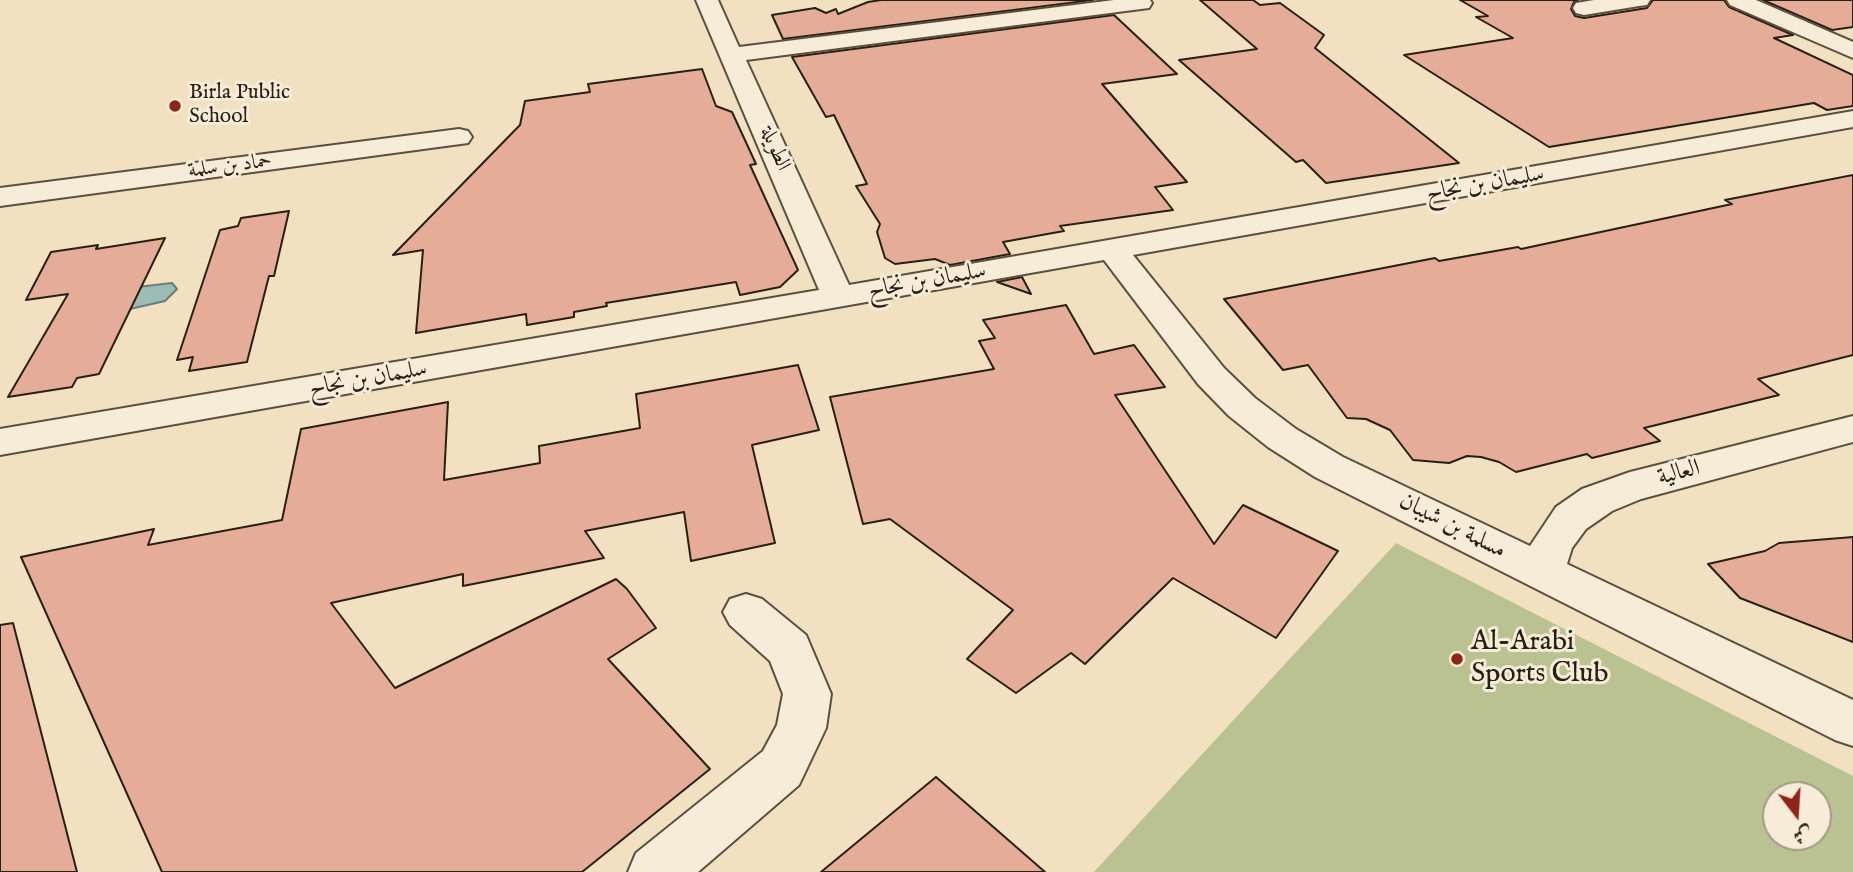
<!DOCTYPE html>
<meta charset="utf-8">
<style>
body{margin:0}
#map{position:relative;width:1853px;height:872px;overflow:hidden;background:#f1e1c1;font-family:"IM FELL English",Amiri,serif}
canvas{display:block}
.north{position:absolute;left:1762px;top:781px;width:70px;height:70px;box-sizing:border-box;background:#f6ecd7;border:2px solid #a49a89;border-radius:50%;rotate:163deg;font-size:19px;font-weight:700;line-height:28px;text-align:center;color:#292014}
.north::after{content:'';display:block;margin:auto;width:24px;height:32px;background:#8f2418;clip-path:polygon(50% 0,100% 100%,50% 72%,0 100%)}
</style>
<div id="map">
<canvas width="1853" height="872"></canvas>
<div class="north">ش</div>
</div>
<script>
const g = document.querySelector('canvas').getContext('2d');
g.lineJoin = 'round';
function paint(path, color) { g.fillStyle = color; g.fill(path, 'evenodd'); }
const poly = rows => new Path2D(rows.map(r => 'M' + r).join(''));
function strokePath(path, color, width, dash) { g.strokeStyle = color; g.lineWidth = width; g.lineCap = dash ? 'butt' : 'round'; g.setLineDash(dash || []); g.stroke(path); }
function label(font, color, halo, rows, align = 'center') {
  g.font = font + ' "IM FELL English",Amiri,serif'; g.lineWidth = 6; g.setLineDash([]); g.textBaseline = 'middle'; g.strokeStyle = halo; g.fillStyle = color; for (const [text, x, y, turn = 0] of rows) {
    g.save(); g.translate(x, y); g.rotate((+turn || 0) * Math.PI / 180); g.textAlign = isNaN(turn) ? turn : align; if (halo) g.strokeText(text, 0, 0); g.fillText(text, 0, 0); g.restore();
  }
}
paint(poly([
 [1396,543,1853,776,1853,872,1094,872],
 [1818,795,1818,837,1776,837,1776,795]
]), '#bbc292');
const water = poly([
 [172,283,177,289,165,301,130,309,137,287,172,283]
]);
paint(water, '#9bbdb6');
strokePath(water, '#6d7e75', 2);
const building = poly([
 [881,0,1093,0,783,39,772,15,815,8,826,13,836,9,838,14,868,2,881,0],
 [1200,0,1253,0,1260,5,1280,3,1324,35,1315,48,1459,163,1326,183,1303,160,1296,162,1179,60,1257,49,1200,0],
 [1460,0,1578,0,1574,2,1571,9,1575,16,1584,18,1647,8,1653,0,1724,0,1729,7,1793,35,1774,38,1853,75,1853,106,1827,110,1814,103,1549,147,1404,55,1513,38,1476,17,1488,16,1460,0],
 [1763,0,1853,0,1853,27,1832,30,1763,0],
 [1114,15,1177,74,1102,84,1187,182,1155,187,1173,210,1060,226,1064,231,1003,242,1010,254,950,265,935,259,895,264,885,258,877,232,880,224,856,186,867,184,834,115,826,117,792,57,1114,15],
 [702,69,716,106,732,112,756,164,750,165,798,270,780,287,740,295,736,282,606,303,607,306,574,312,574,317,527,325,526,314,416,333,423,250,393,255,520,125,525,101,590,92,588,84,702,69],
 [1853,175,1853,355,1758,379,1779,395,1644,428,1660,441,1592,458,1587,454,1516,472,1499,462,1481,457,1467,456,1449,463,1413,460,1390,430,1366,419,1347,418,1308,365,1283,370,1224,299,1435,258,1439,261,1518,247,1521,249,1732,204,1725,200,1853,175],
 [289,211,274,276,269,276,247,362,189,371,193,357,177,360,220,230,238,226,241,218,289,211],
 [165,238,99,374,77,378,72,387,8,397,68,294,26,300,51,252,98,245,96,249,165,238],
 [1022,277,1031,294,997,282,1022,277],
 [1066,305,1094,354,1134,345,1165,387,1115,395,1214,544,1243,505,1338,551,1276,638,1173,578,1085,664,1071,653,1016,693,967,659,1013,610,890,519,863,524,830,397,994,369,979,341,995,338,983,320,1066,305],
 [798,365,819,430,752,445,775,543,691,561,684,512,585,531,604,558,463,586,463,574,331,603,395,688,616,579,627,589,656,628,608,659,710,769,582,872,162,872,21,557,154,529,148,545,282,520,301,429,448,402,444,480,540,463,539,446,640,428,636,394,798,365],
 [1853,537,1853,642,1740,598,1708,564,1765,551,1779,543,1853,537],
 [13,623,77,872,0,872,0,625,13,623],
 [936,777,1045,872,821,872,936,777]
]);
paint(building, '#e5ac98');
strokePath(building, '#292014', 2);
const minor = poly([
 [696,0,718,0,739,47,1114,0,1150,0,1152,3,1149,8,1141,9,746,60,849,285,1853,111,1853,127,1133,255,1224,368,1255,398,1296,429,1343,457,1530,546,1556,507,1582,489,1630,472,1853,416,1853,442,1641,499,1612,511,1586,529,1572,548,1567,564,1853,700,1853,746,1835,740,1315,477,1268,447,1229,416,1198,384,1104,260,0,455,0,429,819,290,696,0],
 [1594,0,1650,0,1647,5,1639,6,1584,15,1576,13,1573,8,1576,3,1594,0],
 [1727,0,1756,0,1853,42,1853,58,1730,5,1727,0],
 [459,129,468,131,472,137,468,143,0,206,0,188,459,129],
 [746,594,762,599,806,635,831,694,826,728,799,785,698,872,628,872,636,853,763,751,777,725,783,694,770,661,730,625,723,612,730,599,746,594]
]);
strokePath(minor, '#5b503f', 4);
paint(minor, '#f6ecd7');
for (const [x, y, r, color] of [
 [175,106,7,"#8f2418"],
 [1457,659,7,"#8f2418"]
]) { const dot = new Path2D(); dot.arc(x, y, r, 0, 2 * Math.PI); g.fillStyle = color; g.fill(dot); strokePath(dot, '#f6ecd7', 2.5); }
label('21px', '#292014', '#f6ecd7', [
 ["Birla Public",189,94],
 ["School",189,118]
], 'left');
label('21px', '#292014', '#f6ecd7', [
 ["الطويلة",774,149,66],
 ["حماد بن سلمة",230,167,-7]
]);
label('24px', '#292014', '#f6ecd7', [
 ["سليمان بن نجاح",1485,185,-10],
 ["سليمان بن نجاح",927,282,-10],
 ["سليمان بن نجاح",368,380,-10],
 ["العالية",1679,474,-14],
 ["مسلمة بن شيبان",1452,527,27]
]);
label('28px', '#292014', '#f6ecd7', [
 ["Al-Arabi",1471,643],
 ["Sports Club",1471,675]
], 'left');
</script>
